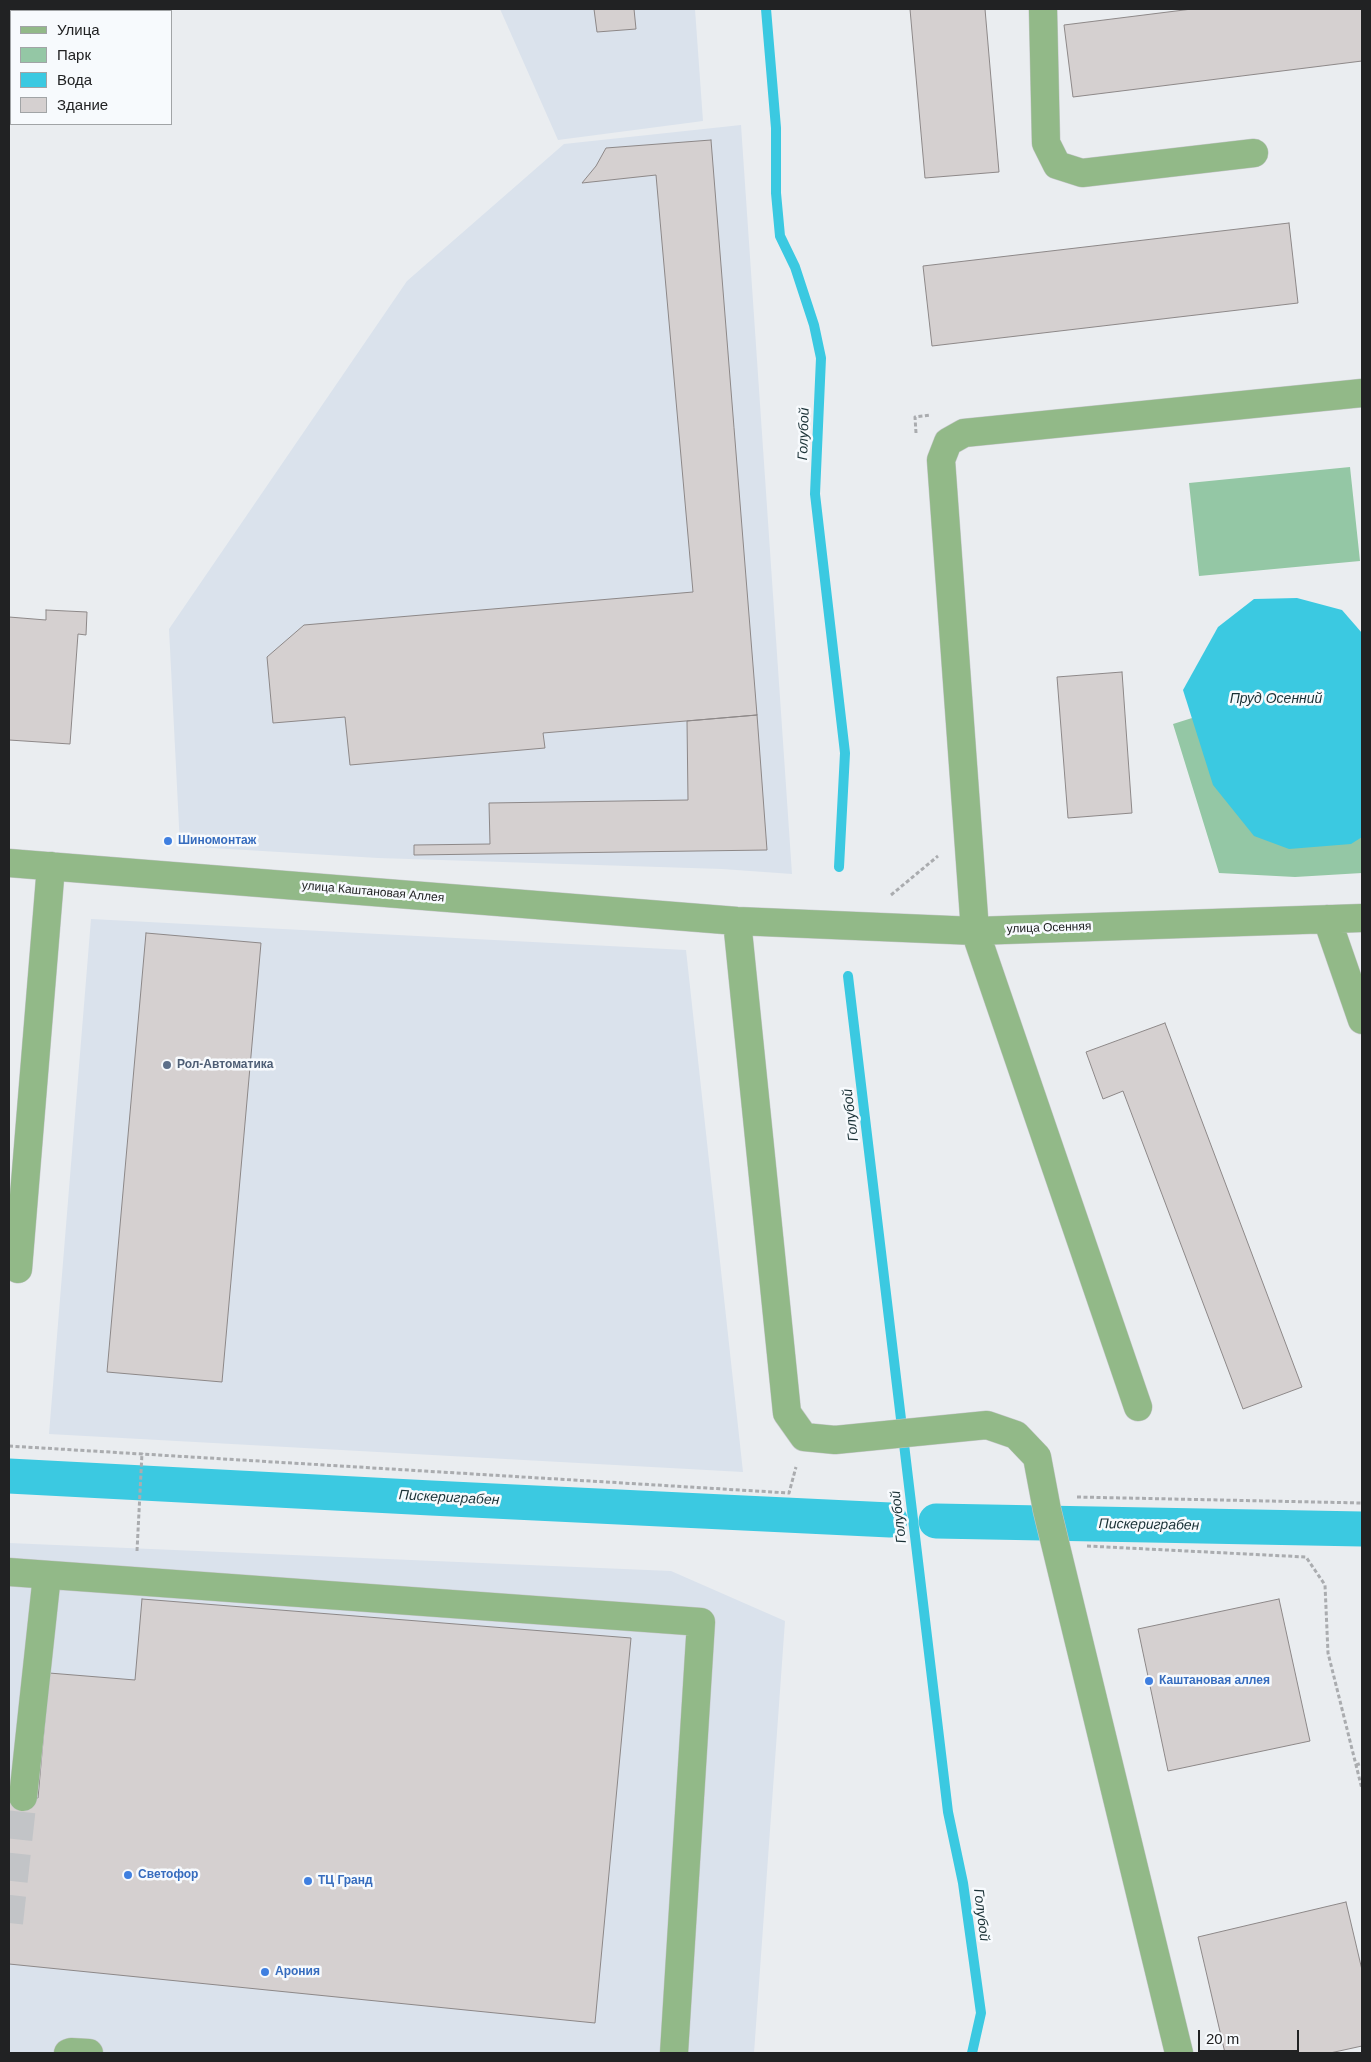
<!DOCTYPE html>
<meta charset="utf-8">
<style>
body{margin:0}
#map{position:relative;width:1371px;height:2062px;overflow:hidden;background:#eaedf0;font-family:Helvetica,sans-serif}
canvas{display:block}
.frame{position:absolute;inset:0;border:10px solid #212223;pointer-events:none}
.legend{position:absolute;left:10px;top:10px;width:162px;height:115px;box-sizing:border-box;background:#f7fafd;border:1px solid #a1a4a6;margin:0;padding:6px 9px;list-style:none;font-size:15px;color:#212223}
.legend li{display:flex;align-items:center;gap:10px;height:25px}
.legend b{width:25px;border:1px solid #a1a4a6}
.scale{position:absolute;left:1198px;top:2030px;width:101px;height:22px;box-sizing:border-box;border:2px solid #212223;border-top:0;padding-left:6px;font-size:15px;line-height:18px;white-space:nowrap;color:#212223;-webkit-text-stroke:4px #f7fafd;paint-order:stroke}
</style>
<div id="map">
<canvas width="1371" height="2062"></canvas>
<div class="frame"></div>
<ul class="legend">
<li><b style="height:6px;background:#92b988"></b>Улица</li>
<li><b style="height:14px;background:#94c7a5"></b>Парк</li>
<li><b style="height:14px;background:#3bc9e1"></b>Вода</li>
<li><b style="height:14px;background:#d5d0d0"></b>Здание</li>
</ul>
<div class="scale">20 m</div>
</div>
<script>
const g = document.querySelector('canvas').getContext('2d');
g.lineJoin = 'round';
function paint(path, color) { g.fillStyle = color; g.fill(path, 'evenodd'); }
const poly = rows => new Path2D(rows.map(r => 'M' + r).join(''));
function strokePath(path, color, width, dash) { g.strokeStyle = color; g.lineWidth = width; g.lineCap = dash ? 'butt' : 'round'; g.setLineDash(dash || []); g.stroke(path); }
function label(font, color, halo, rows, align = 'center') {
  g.font = font + ' Helvetica,sans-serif'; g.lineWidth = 5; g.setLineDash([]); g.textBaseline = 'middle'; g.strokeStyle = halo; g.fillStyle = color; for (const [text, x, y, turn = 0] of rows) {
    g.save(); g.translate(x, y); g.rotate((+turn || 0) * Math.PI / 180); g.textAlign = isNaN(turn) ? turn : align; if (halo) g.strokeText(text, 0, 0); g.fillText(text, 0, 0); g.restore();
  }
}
paint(poly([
 [500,9,695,9,703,121,558,140],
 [741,125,792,874,722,869,378,858,180,846,169,629,407,281,564,144],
 [91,919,686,950,743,1472,49,1434],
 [9,1543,671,1571,785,1621,754,2053,9,2053]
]), '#dae2ec');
paint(poly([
 [1350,467,1360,561,1199,576,1189,483],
 [1281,690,1362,694,1362,873,1295,877,1219,873,1173,724]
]), '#94c7a5');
paint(poly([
 [1297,598,1342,610,1362,633,1362,837,1351,844,1289,849,1254,836,1213,785,1183,690,1218,627,1254,599]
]), '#3bc9e1');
strokePath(poly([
 [766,9,776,128,776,193,780,236,795,267,814,325,821,358,815,494,845,753,839,867],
 [848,976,948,1812,963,1883,981,2013,972,2053]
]), '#3bc9e1', 10);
strokePath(poly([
 [9,1476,431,1498,890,1520],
 [936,1521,1362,1529]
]), '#3bc9e1', 35);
const building = poly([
 [594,9,634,9,636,29,597,32,594,9],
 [910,9,985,9,999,172,925,178,910,9],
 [1192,9,1362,9,1362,61,1073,97,1064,25,1192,9],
 [711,140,757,715,543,733,545,748,350,765,345,717,273,723,267,657,304,625,693,592,656,175,582,183,596,166,606,148,711,140],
 [1289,223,1298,303,932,346,923,266,1289,223],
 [46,610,87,612,86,635,78,634,70,744,9,740,9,617,46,620,46,610],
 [1122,672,1132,813,1068,818,1057,677,1122,672],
 [757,715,767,850,414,855,414,845,490,844,489,803,688,800,687,721,757,715],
 [146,933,261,943,222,1382,107,1372,146,933],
 [1165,1023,1302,1387,1243,1409,1123,1091,1103,1099,1086,1052,1165,1023],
 [142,1599,631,1638,595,2023,9,1964,9,1796,38,1798,49,1673,135,1680,142,1599],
 [1279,1599,1310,1741,1168,1771,1138,1629,1279,1599],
 [1346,1902,1362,1970,1362,2046,1330,2053,1225,2053,1198,1937,1346,1902]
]);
paint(building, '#d5d0d0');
strokePath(building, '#8d8888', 1);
strokePath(poly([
 [9,1923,23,1797]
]), '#c2c4c7', 28, [28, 14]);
const minor = poly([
 [1043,9,1046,143,1057,165,1082,173,1254,153],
 [9,863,737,921,975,931,1362,918],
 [1327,919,1362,1020],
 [737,921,787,1413,804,1437,835,1440,987,1425,1016,1435,1037,1457,1047,1510,1179,2053],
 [18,1269,51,866],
 [1138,1407,975,931,941,460,948,442,964,433,1362,393],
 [9,1572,701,1622,674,2053],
 [23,1797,47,1575],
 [68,2053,71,2052,89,2053]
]);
strokePath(minor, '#c6c8cb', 29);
strokePath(poly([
 [916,433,915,417,931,415],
 [891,895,938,856],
 [9,1446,789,1493,796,1467],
 [1077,1497,1362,1503],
 [1087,1546,1306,1557,1325,1585,1328,1653,1362,1789],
 [137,1551,142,1453],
 [1356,1765,1362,1763]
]), '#aaacaf', 3, [4, 2.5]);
strokePath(minor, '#92b988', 28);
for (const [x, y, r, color] of [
 [168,841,5,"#3f7fe0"],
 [167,1065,5,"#5c6f8a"],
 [1149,1681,5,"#3f7fe0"],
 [128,1875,5,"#3f7fe0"],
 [308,1881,5,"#3f7fe0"],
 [265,1972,5,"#3f7fe0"]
]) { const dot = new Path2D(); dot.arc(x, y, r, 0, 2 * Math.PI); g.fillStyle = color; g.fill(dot); strokePath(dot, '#f7fafd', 2); }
label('bold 12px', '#366cbe', '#f7fafd', [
 ["Шиномонтаж",178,841],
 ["Каштановая аллея",1159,1681],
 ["Светофор",138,1875],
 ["ТЦ Гранд",318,1881],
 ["Арония",275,1972]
], 'left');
label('12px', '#212223', '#f7fafd', [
 ["улица Каштановая Аллея",373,892,5],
 ["улица Осенняя",1049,928,-2]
]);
label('bold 12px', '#4e5e75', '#f7fafd', [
 ["Рол-Автоматика",177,1065]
], 'left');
label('italic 14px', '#1a3136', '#f7fafd', [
 ["Голубой",804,434,-88],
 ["Пруд Осенний",1276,699],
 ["Голубой",851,1115,-97],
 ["Пискериграбен",449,1498,3],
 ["Голубой",899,1517,-97],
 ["Пискериграбен",1149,1525,1],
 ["Голубой",981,1915,83]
]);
</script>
